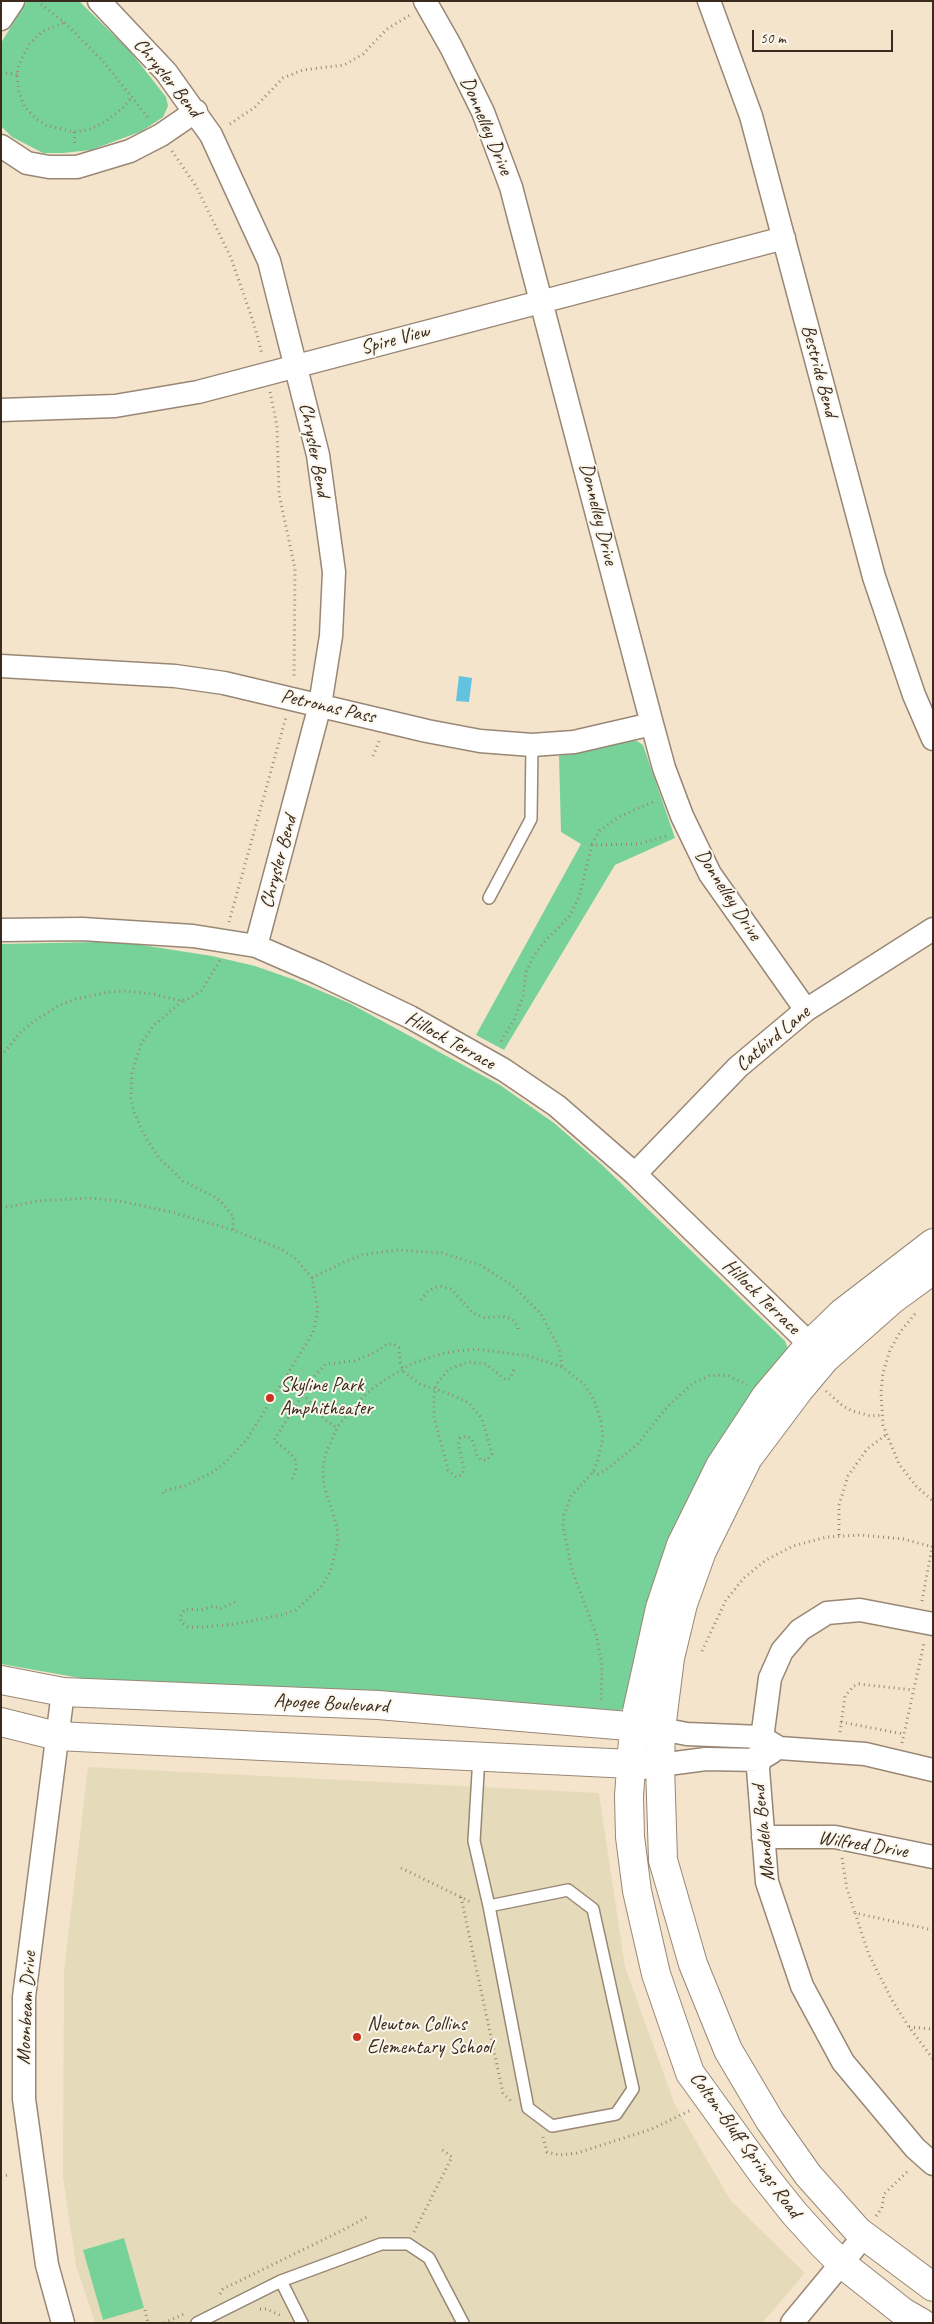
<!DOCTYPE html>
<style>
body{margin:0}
#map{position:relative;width:934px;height:2324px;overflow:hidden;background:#f5e4cc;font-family:Caveat,sans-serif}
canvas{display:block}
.frame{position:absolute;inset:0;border:2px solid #3b2a1e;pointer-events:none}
.scale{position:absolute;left:752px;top:30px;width:141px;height:22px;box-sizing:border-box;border:2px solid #3b2a1e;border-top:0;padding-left:6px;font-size:15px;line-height:18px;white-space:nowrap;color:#3b2a1e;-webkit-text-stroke:4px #fbf7ec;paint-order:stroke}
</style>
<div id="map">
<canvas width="934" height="2324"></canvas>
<div class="frame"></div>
<div class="scale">50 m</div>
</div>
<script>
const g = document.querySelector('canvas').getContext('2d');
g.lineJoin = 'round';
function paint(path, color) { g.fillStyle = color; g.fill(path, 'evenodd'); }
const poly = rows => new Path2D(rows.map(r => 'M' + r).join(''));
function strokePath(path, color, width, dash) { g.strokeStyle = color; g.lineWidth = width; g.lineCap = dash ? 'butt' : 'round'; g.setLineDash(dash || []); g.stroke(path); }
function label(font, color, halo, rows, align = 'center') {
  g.font = font + ' Caveat,sans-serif'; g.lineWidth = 4; g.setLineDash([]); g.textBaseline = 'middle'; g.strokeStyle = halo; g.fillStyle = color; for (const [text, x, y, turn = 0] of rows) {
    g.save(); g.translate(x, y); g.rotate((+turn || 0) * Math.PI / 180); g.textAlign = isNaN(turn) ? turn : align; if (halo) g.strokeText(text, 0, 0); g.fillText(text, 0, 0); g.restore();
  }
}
paint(poly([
 [88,1767,599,1793,625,1967,675,2105,731,2201,805,2273,762,2323,95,2323,76,2266,63,2177,64,1970]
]), '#e5dbba');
paint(poly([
 [27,1,79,1,129,50,166,97,168,106,163,117,142,131,91,150,63,153,43,153,12,137,1,126,1,43],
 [627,741,637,741,643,745,675,838,615,865,504,1050,476,1035,581,844,561,832,559,756],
 [98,942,135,944,212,956,255,966,295,980,349,1003,500,1085,554,1123,601,1164,785,1341,789,1352,625,1708,618,1711,162,1685,80,1678,1,1664,1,944],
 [124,2238,144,2308,103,2320,83,2250]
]), '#77d299');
paint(poly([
 [459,676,472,678,469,702,456,701]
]), '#61c3e0');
const lane = poly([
 [489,898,531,819,532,745],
 [479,1756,474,1841,489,1906,528,2108,552,2126,616,2114,633,2089,593,1909,568,1890,489,1906],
 [281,2281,381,2244,408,2244,429,2258,463,2323],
 [197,2323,281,2281,302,2323]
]);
const street = poly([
 [99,1,166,72,211,135,269,261,318,455,334,572,331,636,320,705,256,946],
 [425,1,451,47,483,112,511,187,652,724,664,768,682,816,710,874,806,1010],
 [709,1,751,116,874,577,914,695,933,739],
 [1,19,13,1],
 [1,146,27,163,49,167,77,167,130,151,161,135,196,111],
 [1,410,115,406,198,392,784,238],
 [1,666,175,676,224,683,427,731,480,741,532,745,574,742,652,724],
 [1,930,82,929,193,936,256,946,318,973,410,1017,504,1070,557,1106,635,1174,821,1355],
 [635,1174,738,1067,806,1010,933,929],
 [933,1624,860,1610,827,1613,800,1630,782,1651,770,1678,758,1769,767,1882,802,1986,843,2062,915,2148,933,2164],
 [63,1692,24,1997,24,2099,47,2265,63,2323],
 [661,1729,687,1734,761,1737,779,1748,865,1754,933,1770],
 [660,1765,706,1759,759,1760,772,1752],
 [763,1837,835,1837,933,1857],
 [792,2323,864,2236]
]);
const secondary = poly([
 [933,1270,892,1300,825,1359,799,1390,748,1458,702,1551,683,1604,670,1658,661,1729,660,1765,663,1860,693,1964,728,2050,770,2121,808,2175,858,2231,933,2287],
 [1,1680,63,1692,378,1705,652,1728],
 [1,1722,57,1736,651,1765],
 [922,2323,903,2312,841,2263,823,2245,794,2213,763,2174,690,2073,656,1974,637,1891,630,1837,629,1796,634,1725,660,1608,681,1545,720,1466,766,1396,810,1344,842,1313,933,1243]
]);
strokePath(lane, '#988775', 14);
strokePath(street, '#988775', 25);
strokePath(secondary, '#988775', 30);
strokePath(poly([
 [37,1,64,22,102,60,150,120],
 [63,23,43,31,30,43,19,64,17,75,19,92,24,106,35,118,46,125,74,132,88,130,105,122,125,106,132,96],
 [1,72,17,75],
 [230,124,255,107,283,78,303,70,344,65,363,54,387,29,410,15],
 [74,132,75,146],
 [172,151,196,186,231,258,254,324,262,354],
 [270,392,277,426,279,494,295,569,294,679],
 [373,756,380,739],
 [592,844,600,830,621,816,655,801],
 [229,922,286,717],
 [182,1001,153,1026,141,1044,132,1073,131,1098,133,1109,143,1133,159,1158,183,1181,215,1197,222,1203,233,1216,233,1230],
 [501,1041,514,1020,523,996,526,972,533,957,545,941,569,917,579,897,592,845,638,844,667,836],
 [1,1056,20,1033,34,1021,60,1005,76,999,109,992,126,991,153,994,182,1001,188,999,201,991,220,960],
 [1,1208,38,1201,89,1198,120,1201,171,1212,233,1230,281,1249,296,1259,312,1278,318,1309,313,1333,247,1439,227,1461,213,1472,185,1486,163,1491,163,1496],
 [312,1278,344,1262,362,1255,396,1250,442,1253,480,1265,512,1285,541,1314,559,1348,562,1367],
 [421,1300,428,1291,434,1288,440,1286,451,1289,473,1313,485,1318,502,1316,512,1319,518,1327,518,1333],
 [915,1314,900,1332,890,1350,883,1373,881,1392,883,1425,899,1464,916,1486,933,1501],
 [826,1391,843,1406,852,1411,871,1416,883,1415],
 [303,1394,323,1418,337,1428],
 [593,1472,598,1474,604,1471,637,1445,667,1407,693,1383,709,1376,718,1375,729,1376,747,1385],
 [292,1479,296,1470,296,1461,291,1454,274,1440,316,1374,326,1364,354,1361,376,1352,387,1344,394,1344,399,1348,400,1362,404,1372,420,1384,428,1387,435,1389,452,1395,469,1403,482,1419,492,1454,487,1460,481,1460,477,1455,472,1439,466,1436,460,1438,458,1444,464,1469,462,1475,456,1477,448,1470,434,1417,434,1396,435,1389,435,1388,438,1382,449,1369,469,1362,486,1364,506,1380,510,1379,514,1369],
 [839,1535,839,1505,848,1476,867,1449,886,1435],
 [922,1601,933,1542],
 [235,1602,220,1609,213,1606,201,1610,185,1609,180,1617,181,1622,188,1627,202,1627,234,1624,282,1615,296,1610,322,1586,331,1570,338,1541,337,1526,324,1485,323,1468,325,1455,338,1426,362,1398,377,1385,413,1363,444,1353,475,1349,529,1356,562,1367,584,1384,594,1400,601,1421,603,1437,598,1460,593,1472,571,1496,564,1515,563,1526,572,1570,596,1634,602,1666,601,1701],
 [702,1651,726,1600,744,1578,766,1560,793,1546,827,1537,861,1535,903,1539,933,1547],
 [841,1722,903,1734],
 [840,1732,845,1696,854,1686,859,1684,913,1690],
 [902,1743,924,1643],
 [842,1858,847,1889,855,1913],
 [401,1868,473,1903],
 [461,1897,503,2093,511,2101],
 [933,1930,855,1913,869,1955,892,2000,909,2027,933,2059],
 [909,2027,933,2029],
 [543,2137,547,2152,560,2155,577,2153,652,2129,691,2110],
 [1,2176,9,2175],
 [876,2216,882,2208,884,2194,909,2170],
 [414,2232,452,2157,441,2149],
 [220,2294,223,2289,343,2230,367,2217],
 [260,2309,266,2309,280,2315],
 [145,2310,148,2323],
 [164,2323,186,2313]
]), '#988775', 3, [1, 4]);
strokePath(lane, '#fff', 11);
strokePath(street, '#fff', 22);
strokePath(secondary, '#fff', 28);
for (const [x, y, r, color] of [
 [270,1398,5,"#c8321e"],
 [357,2037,5,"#c8321e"]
]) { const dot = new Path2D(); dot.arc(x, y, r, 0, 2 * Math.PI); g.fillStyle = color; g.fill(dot); strokePath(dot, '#fbf7ec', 2); }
label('20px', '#3b2a1e', '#fbf7ec', [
 ["Chrysler Bend",167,78,51],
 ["Donnelley Drive",486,126,67],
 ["Spire View",395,340,-15],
 ["Bestride Bend",819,371,75],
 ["Chrysler Bend",314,450,79],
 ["Donnelley Drive",598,514,76],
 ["Petronas Pass",328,707,13],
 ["Chrysler Bend",279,862,-75],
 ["Donnelley Drive",728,895,57],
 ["Catbird Lane",773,1039,-40],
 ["Hillock Terrace",450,1041,29],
 ["Hillock Terrace",761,1297,44],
 ["Apogee Boulevard",331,1704,3],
 ["Mandela Bend",764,1833,-96],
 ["Wilfred Drive",863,1845,9],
 ["Moonbeam Drive",27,2008,-87],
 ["Colton-Bluff Springs Road",745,2145,54]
]);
label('20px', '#3b2a1e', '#fbf7ec', [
 ["Skyline Park",280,1386],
 ["Amphitheater",280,1409],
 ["Newton Collins",367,2025],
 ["Elementary School",367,2048]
], 'left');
</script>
